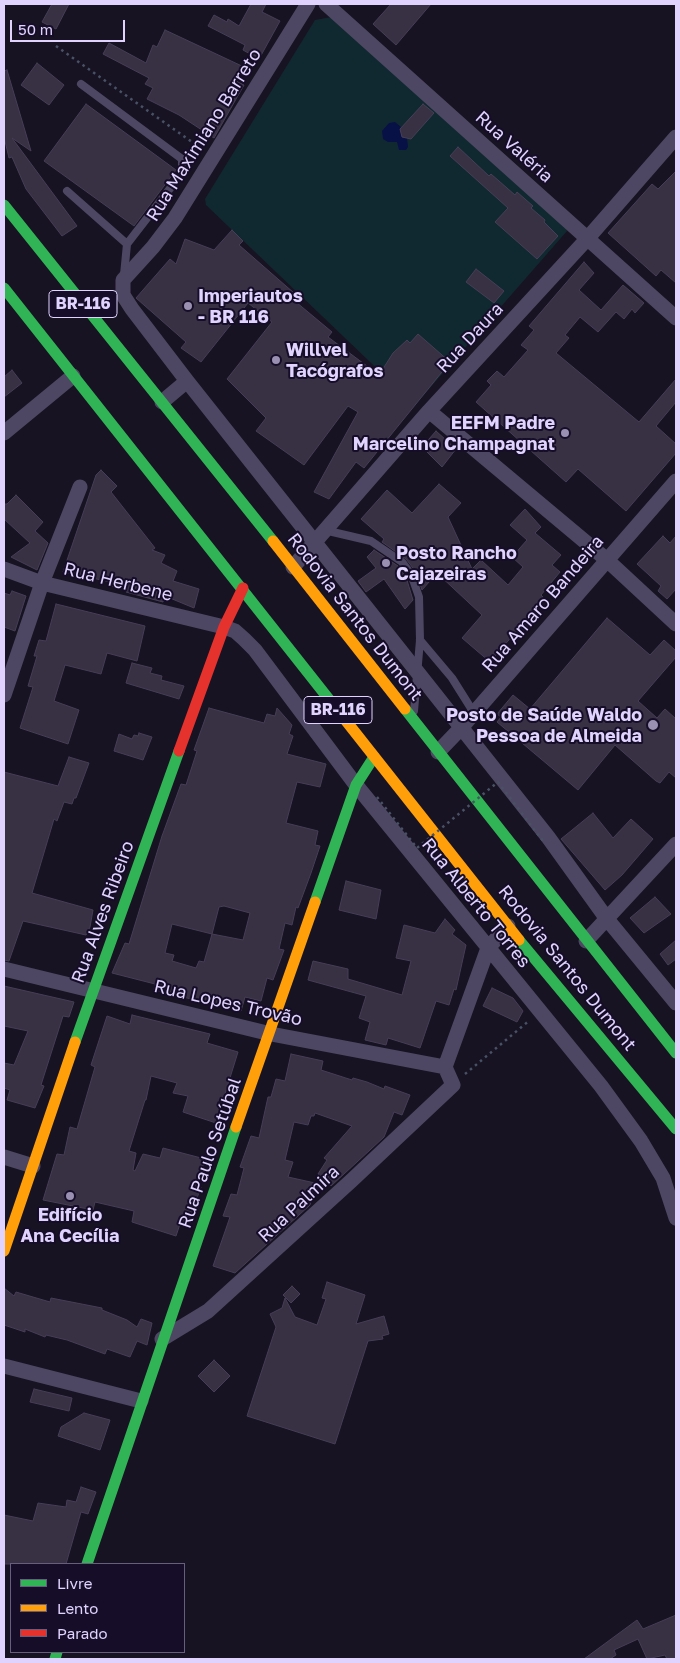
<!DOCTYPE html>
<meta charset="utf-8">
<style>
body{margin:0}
#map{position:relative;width:680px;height:1663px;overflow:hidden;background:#181322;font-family:"Golos Text",sans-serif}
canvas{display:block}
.frame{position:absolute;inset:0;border:5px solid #e0d4ff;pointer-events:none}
.legend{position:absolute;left:10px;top:1563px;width:175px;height:90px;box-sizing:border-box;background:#160d28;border:1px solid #675d7e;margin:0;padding:6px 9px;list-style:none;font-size:15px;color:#e0d4ff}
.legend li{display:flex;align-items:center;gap:10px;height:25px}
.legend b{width:25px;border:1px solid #675d7e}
.scale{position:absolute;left:10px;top:20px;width:115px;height:22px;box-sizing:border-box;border:2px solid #e0d4ff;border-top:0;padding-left:6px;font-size:15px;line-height:18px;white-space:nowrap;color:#e0d4ff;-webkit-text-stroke:4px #160d28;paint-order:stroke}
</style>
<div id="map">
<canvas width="680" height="1663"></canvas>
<div class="frame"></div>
<ul class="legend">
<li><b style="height:6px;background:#30b455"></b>Livre</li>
<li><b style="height:6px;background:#ff9f0a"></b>Lento</li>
<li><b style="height:6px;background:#e5322d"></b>Parado</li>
</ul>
<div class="scale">50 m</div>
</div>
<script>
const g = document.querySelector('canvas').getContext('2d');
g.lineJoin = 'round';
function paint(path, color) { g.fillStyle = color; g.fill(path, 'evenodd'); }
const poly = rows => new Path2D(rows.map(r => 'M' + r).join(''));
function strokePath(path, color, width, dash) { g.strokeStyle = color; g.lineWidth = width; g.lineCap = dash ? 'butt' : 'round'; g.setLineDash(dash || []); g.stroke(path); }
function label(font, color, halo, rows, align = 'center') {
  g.font = font + ' "Golos Text",sans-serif'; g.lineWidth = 4; g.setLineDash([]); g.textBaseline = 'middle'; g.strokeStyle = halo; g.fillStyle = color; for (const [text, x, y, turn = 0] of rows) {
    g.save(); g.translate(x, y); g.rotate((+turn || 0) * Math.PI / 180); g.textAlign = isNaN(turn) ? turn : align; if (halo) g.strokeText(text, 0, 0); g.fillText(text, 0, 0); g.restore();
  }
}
paint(poly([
 [332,17,565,223,567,231,415,405,206,205,205,199,315,20]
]), '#102930');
paint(poly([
 [395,122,401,127,400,129,402,137,407,138,408,147,406,150,399,150,397,142,388,142,383,139,382,131,389,123]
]), '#071145');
const building = poly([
 [52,4,69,4,56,29,42,22,52,4],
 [251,4,266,4,262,12,280,21,259,59,243,50,245,45,208,26,214,15,227,22,228,19,239,26,251,4],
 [391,4,431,4,396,45,373,24,391,4],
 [165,30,244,67,236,81,244,85,214,138,179,115,147,99,153,88,145,84,149,78,103,54,109,43,146,63,153,45,157,47,165,30],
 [37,63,64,85,49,105,21,85,37,63],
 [7,70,31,151,12,138,77,226,62,236,26,189,12,157,9,158,4,137,4,71,7,70],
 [86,104,176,170,134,226,44,161,86,104],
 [423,104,434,113,411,139,402,137,400,129,423,104],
 [458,147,489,176,491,174,515,195,517,192,533,206,531,208,545,220,544,222,558,236,537,259,495,222,508,208,450,156,458,147],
 [676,171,676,283,661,270,656,276,608,233,652,184,658,189,676,171],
 [232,230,243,241,239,245,294,293,290,297,332,332,328,337,379,375,393,353,407,340,410,343,418,334,450,362,364,468,356,462,329,499,314,492,358,412,348,406,304,465,256,431,266,418,227,379,272,322,248,303,201,362,181,348,186,342,136,298,170,259,176,264,185,239,214,250,232,230],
 [584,262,594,273,579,290,601,310,623,285,644,303,635,313,632,309,624,319,616,312,598,332,580,317,565,335,569,338,556,353,639,422,676,379,676,402,656,426,676,444,676,453,626,511,578,469,566,482,476,402,491,385,487,381,497,371,504,377,528,350,521,345,534,330,529,326,584,262],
 [476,269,504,291,494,303,466,282,476,269],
 [12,370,22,383,4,397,4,377,12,370],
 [436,431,456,449,442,467,422,447,436,431],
 [101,470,117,486,111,492,155,548,152,550,165,555,161,563,177,571,173,581,199,589,194,608,165,596,163,602,126,592,127,590,111,586,111,582,63,572,96,475,101,470],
 [439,484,461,503,448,517,472,569,481,560,508,585,523,567,512,557,527,540,510,525,525,509,541,527,535,533,561,555,552,565,560,572,541,595,544,598,526,620,530,624,518,638,514,634,490,662,462,638,482,615,437,573,422,590,416,572,406,559,382,542,384,539,361,519,387,490,412,513,439,484],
 [16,495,43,522,35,531,48,543,37,570,11,557,30,543,4,519,4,504,7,504,16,495],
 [663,536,670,543,676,536,676,589,667,599,658,591,661,586,637,564,663,536],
 [374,550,398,566,406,577,413,600,405,609,384,579,366,592,358,581,376,568,367,557,374,550],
 [12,591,26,596,15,631,4,627,4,593,10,595,12,591],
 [56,604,145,626,137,661,107,653,101,674,65,665,54,701,79,710,68,744,20,728,33,687,28,686,37,656,34,656,39,640,46,641,56,604],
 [607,618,650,655,664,640,676,651,676,657,638,701,657,718,665,709,676,719,676,778,669,772,660,783,656,781,615,745,578,790,497,722,501,717,497,714,513,695,530,709,607,618],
 [132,663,152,668,150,673,162,676,161,680,184,686,179,699,126,683,132,663],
 [209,708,264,723,267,714,275,716,277,708,292,725,289,734,293,736,287,754,326,764,320,787,297,782,286,823,318,831,315,845,320,846,311,873,298,908,296,907,292,925,285,923,279,949,284,950,273,980,267,978,261,1001,245,997,241,1011,154,990,155,984,112,973,125,943,129,944,162,836,181,784,186,785,197,751,194,750,209,708],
 [224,906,250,913,243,940,212,934,204,962,199,961,196,968,172,961,174,955,165,953,172,924,212,934,219,907,224,906],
 [139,733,152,737,143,760,114,751,119,734,132,739,134,735,138,736,139,733],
 [69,757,89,763,76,798,74,798,72,804,64,802,57,821,54,819,32,893,93,910,90,927,86,935,23,921,9,961,4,960,4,772,58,786,69,757],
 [593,813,613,838,631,819,653,839,622,875,605,890,561,839,593,813],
 [346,881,381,890,376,919,339,910,346,881],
 [655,897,671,914,644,933,630,918,655,897],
 [445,919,455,930,452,934,466,945,456,990,454,989,449,1005,436,1001,420,1048,388,1038,386,1045,365,1040,370,1022,359,1018,366,996,308,980,313,961,348,969,348,979,402,995,411,961,396,958,404,925,435,933,445,919],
 [676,940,676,959,668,965,660,954,676,940],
 [4,986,74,1002,69,1017,63,1016,41,1085,44,1086,35,1108,7,1100,10,1090,4,1088,4,1063,14,1065,28,1031,4,1026,4,986],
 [492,988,513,998,523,1011,517,1022,483,1006,492,988],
 [132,1015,210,1034,207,1043,238,1052,216,1123,183,1112,188,1096,173,1093,177,1083,151,1076,146,1100,145,1100,129,1151,136,1153,133,1170,135,1171,143,1154,160,1158,163,1148,205,1159,197,1187,201,1187,188,1223,181,1221,176,1236,132,1222,134,1211,95,1202,93,1210,43,1200,57,1154,64,1155,70,1127,77,1129,95,1067,91,1065,107,1016,130,1024,132,1015],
 [291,1054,323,1061,321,1070,352,1080,353,1078,367,1082,384,1089,385,1086,410,1095,402,1115,394,1112,384,1137,331,1186,318,1174,327,1160,324,1158,352,1126,315,1113,314,1116,311,1116,308,1125,294,1122,285,1160,293,1162,288,1177,315,1183,310,1205,235,1273,213,1266,230,1217,223,1216,231,1194,237,1195,244,1168,240,1167,251,1136,259,1138,268,1097,271,1097,276,1079,285,1081,291,1054],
 [327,1282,365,1295,356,1324,384,1316,389,1334,382,1336,383,1339,368,1341,335,1444,247,1416,276,1327,270,1314,282,1308,285,1298,295,1317,317,1325,326,1299,322,1298,327,1282],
 [292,1286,300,1294,291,1303,283,1295,292,1286],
 [4,1288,14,1296,16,1292,50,1302,51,1298,102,1308,102,1310,127,1320,137,1327,141,1319,152,1323,147,1345,137,1341,130,1357,107,1349,105,1354,67,1340,46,1335,45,1337,25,1329,25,1332,4,1325,4,1288],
 [214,1360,230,1376,214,1392,198,1376,214,1360],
 [34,1389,72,1398,69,1411,30,1402,34,1389],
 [84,1413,110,1420,100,1450,58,1436,61,1427,84,1413],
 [81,1487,96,1492,88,1514,81,1512,66,1564,4,1564,4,1515,33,1521,38,1503,66,1507,67,1500,76,1502,81,1487],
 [676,1615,676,1659,667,1659,665,1655,647,1659,638,1639,614,1650,616,1655,610,1659,584,1659,637,1620,643,1629,676,1615]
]);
paint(building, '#383144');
strokePath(building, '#463e56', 1);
strokePath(poly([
 [56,46,202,149],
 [465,1074,530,1020]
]), '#485266', 2.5, [2.5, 4]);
strokePath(poly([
 [81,84,182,159,182,173,127,244,124,275],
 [67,191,127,244],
 [324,530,371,541,402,562,411,574,419,597,420,640,414,711],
 [420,640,452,678,474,713]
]), '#4e4763', 8);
strokePath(poly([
 [308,4,175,218,153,247,123,280,123,295,132,309,187,381,548,837,607,919,676,1003],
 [326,4,676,318],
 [162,402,187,381],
 [429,411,607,560,676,624],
 [4,433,73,376],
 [293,567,429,411,587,239,676,137],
 [4,569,42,583,224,627,235,631,244,639,255,650,356,785,601,1086,641,1141,663,1178,676,1218],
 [4,695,42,583,80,487],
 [438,752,461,728,676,481],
 [586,941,676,844],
 [4,969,271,1034,445,1067],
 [4,1157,33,1166],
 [162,1339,208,1311,351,1181,453,1085,445,1067,488,948,508,926],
 [4,1366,141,1401]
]), '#4e4763', 15);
strokePath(poly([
 [4,205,273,541],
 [4,288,339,712],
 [405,709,676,1053],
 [315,902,356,785,374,757],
 [519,940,676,1129],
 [75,1042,179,751],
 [87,1564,236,1127],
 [55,1659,57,1652]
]), '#30b455', 11);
strokePath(poly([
 [273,541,405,709],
 [339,712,519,940],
 [236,1127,315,902],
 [4,1251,75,1042]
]), '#ff9f0a', 11);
strokePath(poly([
 [179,751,224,627,243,588]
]), '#e5322d', 11);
strokePath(poly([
 [377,797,417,848,498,782,543,841]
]), '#485266', 2.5, [2.5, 4]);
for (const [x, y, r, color] of [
 [188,306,5,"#9a90b2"],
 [276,360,5,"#9a90b2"],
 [565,433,5,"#9a90b2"],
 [386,563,5,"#9a90b2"],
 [653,725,6,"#9a90b2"],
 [70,1196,5,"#9a90b2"]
]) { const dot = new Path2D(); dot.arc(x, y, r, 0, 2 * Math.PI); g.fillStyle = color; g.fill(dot); strokePath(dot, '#160d28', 2); }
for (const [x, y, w] of [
 [83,304,68],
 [338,710,68]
]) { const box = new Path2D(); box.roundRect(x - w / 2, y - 13.5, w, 27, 4); g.fillStyle = '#160d28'; g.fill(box); strokePath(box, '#e0d4ff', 1); }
label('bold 16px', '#e0d4ff', null, [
 ["BR-116",83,304],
 ["BR-116",338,710]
]);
label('18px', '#e0d4ff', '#160d28', [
 ["Rua Maximiano Barreto",204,135,-58],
 ["Rua Valéria",514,147,42],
 ["Rua Daura",470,338,-47],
 ["Rua Herbene",118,582,14],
 ["Rua Amaro Bandeira",543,604,-49],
 ["Rodovia Santos Dumont",355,617,52],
 ["Rua Alberto Torres",476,903,51],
 ["Rua Alves Ribeiro",103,912,-70],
 ["Rodovia Santos Dumont",567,968,51],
 ["Rua Lopes Trovão",228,1003,13],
 ["Rua Paulo Setúbal",210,1153,-71],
 ["Rua Palmira",299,1204,-43]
]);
label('bold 18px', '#e0d4ff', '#160d28', [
 ["Imperiautos",198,296],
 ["- BR 116",198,317],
 ["Willvel",286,350],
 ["Tacógrafos",286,371],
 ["EEFM Padre",555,423,"right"],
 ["Marcelino Champagnat",555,444,"right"],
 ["Posto Rancho",396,553],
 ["Cajazeiras",396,574],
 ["Posto de Saúde Waldo",642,715,"right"],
 ["Pessoa de Almeida",642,736,"right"],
 ["Edifício",70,1215,"center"],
 ["Ana Cecília",70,1236,"center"]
], 'left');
</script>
